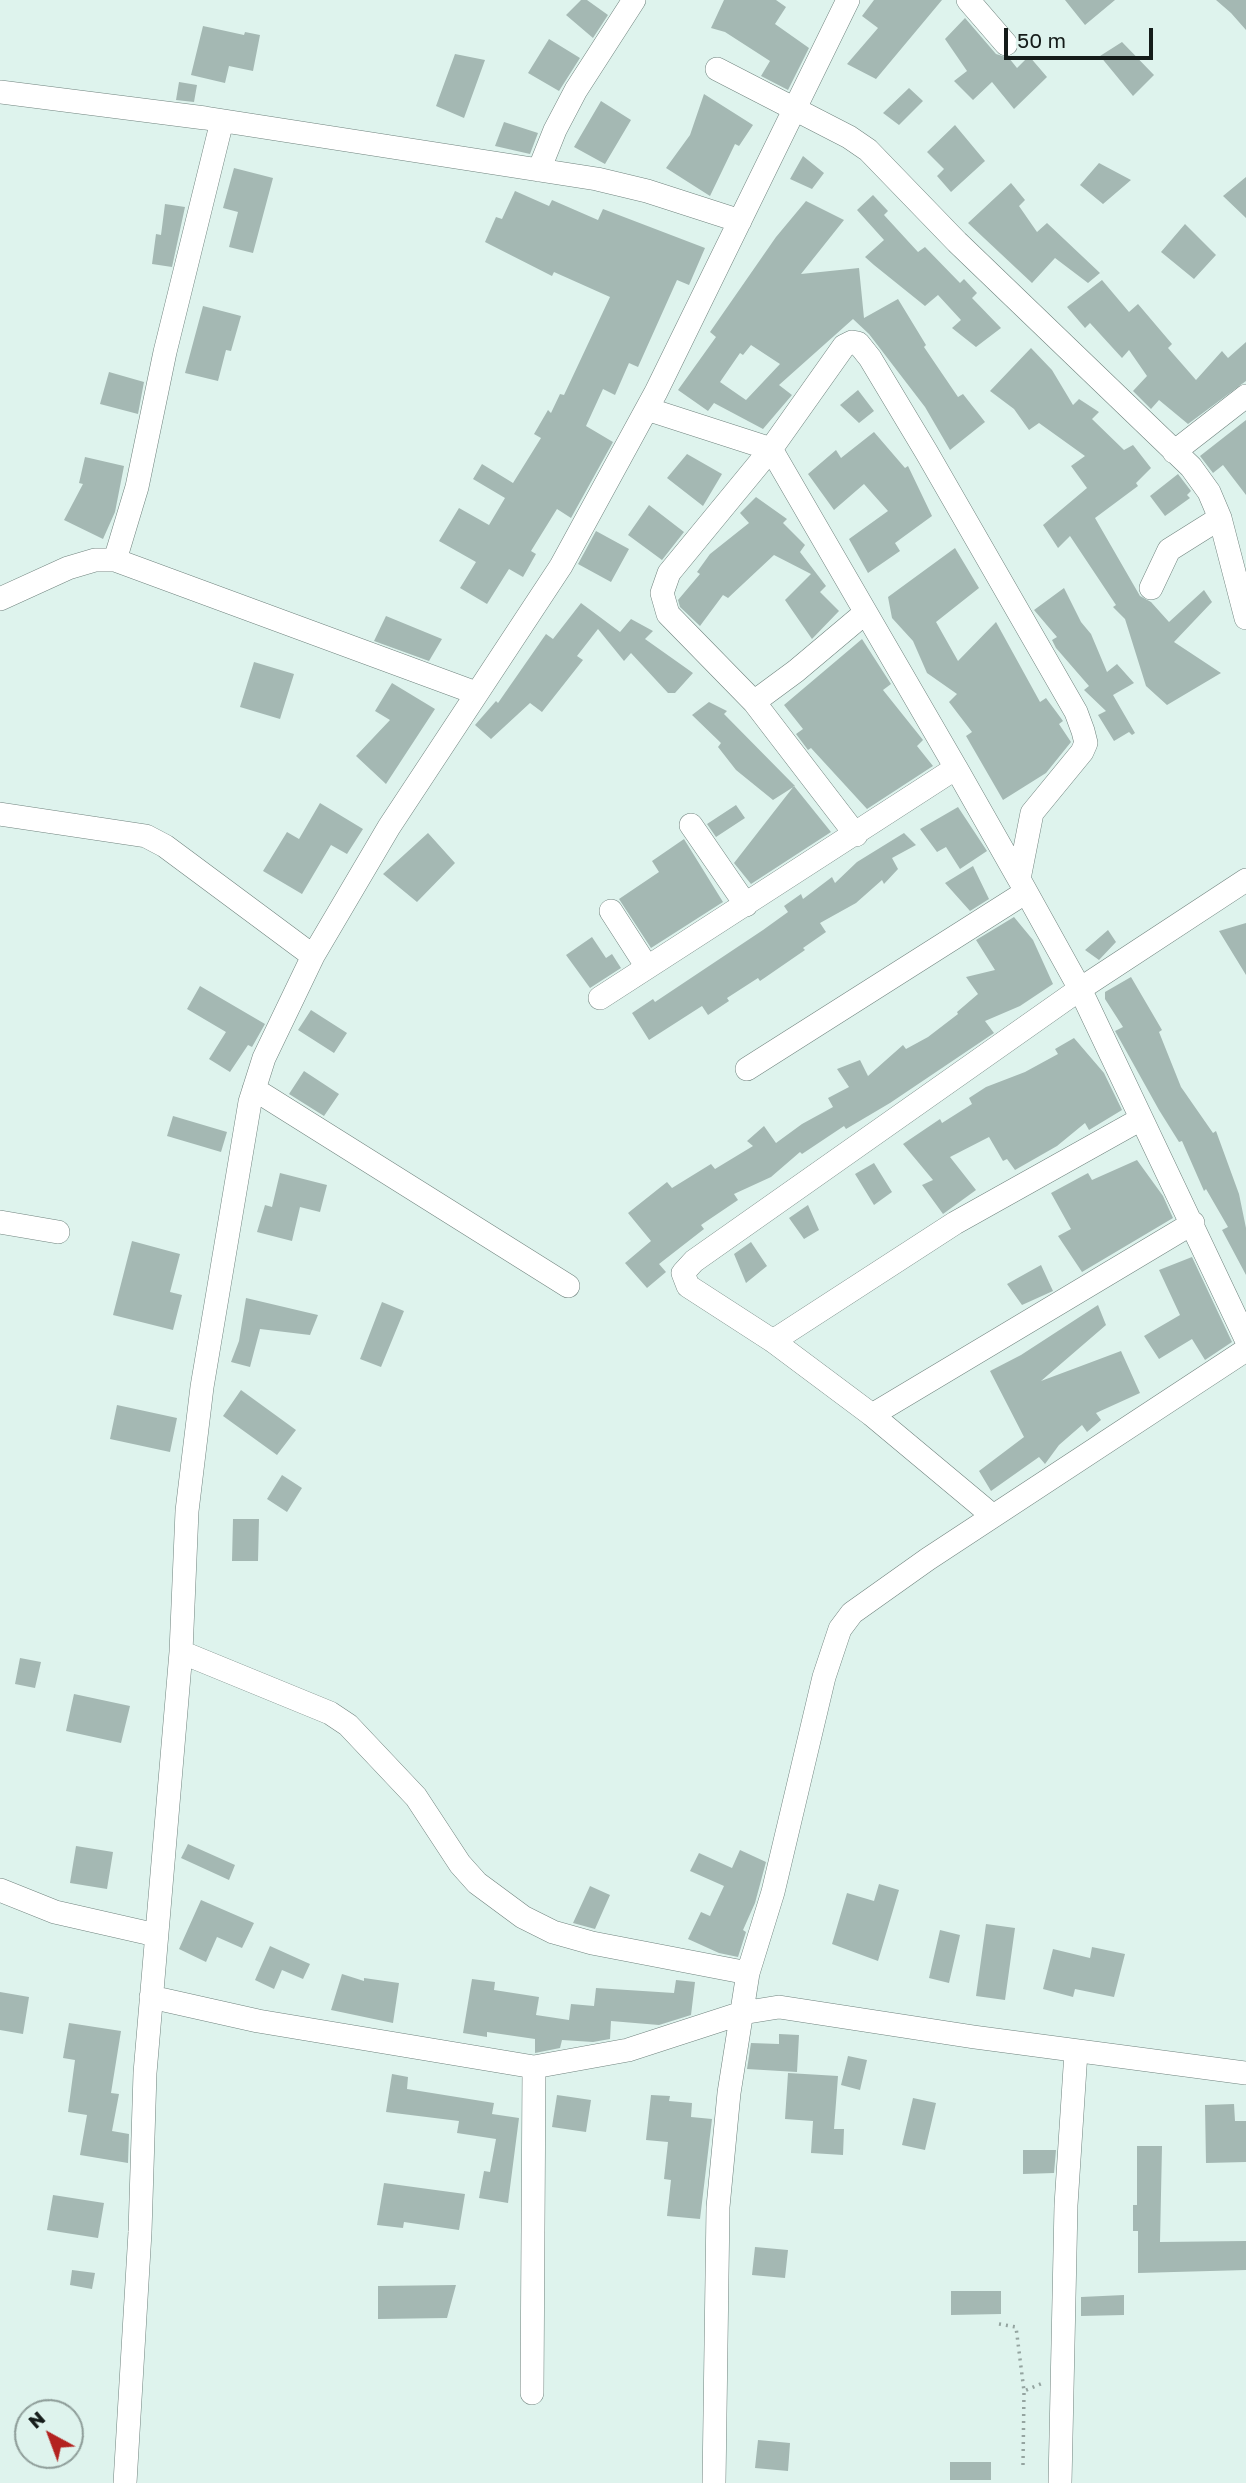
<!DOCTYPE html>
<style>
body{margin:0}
#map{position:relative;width:1246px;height:2483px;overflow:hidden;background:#def3ed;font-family:"Golos Text",sans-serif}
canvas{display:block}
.north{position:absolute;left:14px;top:2399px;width:70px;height:70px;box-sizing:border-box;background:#def3ed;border:2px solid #8e9d99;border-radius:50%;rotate:319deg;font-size:19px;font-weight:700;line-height:28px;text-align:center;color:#151c1a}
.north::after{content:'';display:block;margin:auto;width:24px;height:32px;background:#b32320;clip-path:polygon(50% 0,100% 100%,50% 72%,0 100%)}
.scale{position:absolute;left:1004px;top:28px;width:149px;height:32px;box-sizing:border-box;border:4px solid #151c1a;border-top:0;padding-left:9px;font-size:21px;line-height:24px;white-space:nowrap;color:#151c1a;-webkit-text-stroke:5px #def3ed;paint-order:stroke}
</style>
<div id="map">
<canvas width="1246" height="2483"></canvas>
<div class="north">N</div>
<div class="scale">50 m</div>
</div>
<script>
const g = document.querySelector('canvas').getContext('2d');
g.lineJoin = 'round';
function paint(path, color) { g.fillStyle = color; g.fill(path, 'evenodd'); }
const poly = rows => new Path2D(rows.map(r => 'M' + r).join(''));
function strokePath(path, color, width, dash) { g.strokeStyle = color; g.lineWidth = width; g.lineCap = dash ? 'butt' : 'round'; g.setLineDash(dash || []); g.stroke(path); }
paint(poly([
 [581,0,587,0,608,15,593,38,566,15],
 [724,0,776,0,786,7,775,24,809,48,788,90,761,76,770,61,725,32,711,28],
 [874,0,942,0,876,79,847,64,878,28,862,16],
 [1065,0,1115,0,1085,25],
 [1216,0,1246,0,1246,30,1231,13],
 [965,18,996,54,1009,58,1017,68,1029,56,1047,77,1014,109,992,82,973,100,954,81,967,71,945,39],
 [203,26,244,35,245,32,260,35,253,71,229,66,225,83,191,75],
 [549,39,580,58,559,91,528,73],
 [1122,42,1154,75,1133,96,1100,56],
 [455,54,485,60,464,118,436,106],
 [179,82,197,85,194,102,176,100],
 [909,88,923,101,899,125,883,113],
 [704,94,753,125,739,146,735,144,710,196,666,168,690,135],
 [601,101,631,120,605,164,574,147],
 [504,122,538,133,530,154,495,146],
 [955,125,985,161,951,192,937,176,944,169,927,152],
 [803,156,824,173,812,189,790,179],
 [1099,163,1131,180,1103,204,1080,185],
 [234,168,273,178,253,253,229,247,238,212,223,208],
 [1246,177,1246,218,1223,196],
 [1011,183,1025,200,1019,206,1037,232,1047,223,1100,273,1088,283,1055,258,1032,283,968,223],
 [515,191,549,206,552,200,598,220,603,209,705,248,689,285,677,280,638,367,629,363,615,395,603,389,586,426,613,442,571,518,557,509,531,551,536,554,523,577,509,569,487,604,460,588,476,562,439,541,459,508,489,525,505,498,473,479,482,464,513,483,541,438,534,434,548,410,551,413,560,394,564,395,610,297,554,272,552,276,485,242,496,217,502,219],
 [873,195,888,211,884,215,918,252,925,247,960,283,964,279,977,293,972,298,1001,328,976,347,952,328,961,320,938,295,925,306,874,265,865,257,884,240,857,210],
 [806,201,844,220,801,274,859,268,864,318,898,299,926,345,924,347,958,397,963,394,985,422,950,450,925,407,869,334,853,319,779,385,792,395,763,429,714,403,708,411,678,390,716,337,710,332,776,237],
 [751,345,780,364,746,400,720,382,740,353,743,355],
 [165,204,185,207,172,267,152,264,156,234,161,235],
 [1185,224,1216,255,1194,279,1161,252],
 [1102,280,1129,312,1138,304,1172,344,1168,348,1196,380,1222,351,1228,358,1246,342,1246,381,1188,424,1159,400,1151,409,1133,391,1147,376,1129,350,1122,358,1090,323,1085,328,1067,307],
 [203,306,241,316,231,351,226,350,218,381,185,373],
 [1031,348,1052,370,1073,405,1079,399,1099,412,1092,419,1124,450,1133,445,1151,468,1136,483,1138,486,1095,518,1140,596,1151,602,1169,622,1204,590,1212,602,1174,642,1221,673,1167,705,1146,686,1125,619,1113,607,1116,605,1070,536,1058,548,1043,525,1087,488,1071,466,1085,456,1039,423,1029,430,1014,409,990,391],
 [109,372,144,382,138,414,100,404],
 [858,390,874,411,859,423,840,405],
 [1246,420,1246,495,1223,465,1213,473,1200,456],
 [874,432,905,468,908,466,932,516,895,543,900,551,868,573,849,539,888,511,864,484,834,510,808,474,836,450,841,458],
 [687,454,722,474,703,506,667,478],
 [85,457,124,466,115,512,103,539,64,520,83,484,79,483],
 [1178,474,1191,491,1187,495,1190,498,1165,516,1150,496],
 [756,497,787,519,783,523,805,545,800,552,826,586,820,592,839,611,812,639,785,600,811,574,774,555,728,598,723,595,700,626,680,607,678,600,700,574,697,572,710,554,749,523,740,513],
 [649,505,684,532,662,560,628,535],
 [596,531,629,549,611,582,578,564],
 [955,548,979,588,936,622,958,661,996,622,1040,702,1046,698,1063,721,1059,724,1071,742,1046,773,1003,800,966,736,972,732,949,702,957,694,927,673,913,641,892,618,888,597],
 [1064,588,1081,622,1091,634,1107,672,1117,664,1134,683,1113,695,1135,733,1132,735,1129,732,1114,741,1098,715,1106,711,1084,690,1089,686,1056,648,1052,640,1057,637,1034,610],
 [581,603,620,632,631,619,653,631,645,639,693,673,675,693,668,693,631,653,624,661,598,629,577,656,583,660,542,712,530,703,491,739,475,725,496,701,498,703,546,634,553,639],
 [386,616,442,639,429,661,374,641],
 [862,639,891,684,883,690,923,740,917,746,933,766,867,809,811,748,808,750,796,734,803,729,784,705],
 [254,662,294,674,280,719,240,707],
 [392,683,435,709,386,784,356,756,390,720,375,711],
 [709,702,727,711,724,714,795,786,773,800,736,770,718,747,721,743,692,715],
 [794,786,831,832,751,884,734,863],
 [320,803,363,829,347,854,331,845,302,894,263,871,287,832,299,839],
 [736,805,745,818,716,837,707,824],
 [958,807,987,851,960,869,946,847,937,852,920,829],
 [428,833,455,863,417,902,383,874],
 [904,833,916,845,892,858,898,869,884,884,882,880,856,903,820,923,826,932,803,948,805,950,760,981,758,978,727,998,729,1001,708,1015,702,1006,649,1040,632,1013,653,999,655,1002,763,930,788,912,784,906,801,894,803,899,832,877,835,883,857,862],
 [684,839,723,902,651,948,619,899,659,872,652,861],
 [973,866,989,899,970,911,945,883],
 [1014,917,1033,940,1053,984,1020,1006,985,1021,994,1033,890,1103,846,1129,844,1126,802,1154,800,1152,771,1177,734,1194,738,1200,701,1225,704,1229,659,1264,666,1272,647,1288,625,1263,651,1241,628,1213,667,1182,672,1188,711,1164,715,1169,753,1146,747,1141,764,1126,776,1143,802,1124,833,1107,828,1098,849,1087,837,1069,860,1060,868,1076,903,1045,906,1049,928,1037,958,1014,957,1012,978,994,966,977,995,970,976,940],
 [1246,923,1246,975,1219,931],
 [1108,930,1116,942,1099,960,1085,950],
 [592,937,606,958,612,954,621,968,590,988,566,955],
 [1131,977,1162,1030,1159,1032,1181,1087,1213,1133,1216,1131,1239,1194,1246,1228,1246,1275,1222,1230,1228,1227,1206,1189,1204,1191,1182,1141,1179,1142,1159,1110,1115,1031,1123,1027,1105,999,1105,992],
 [200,986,265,1024,252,1047,248,1045,230,1072,209,1059,226,1032,187,1009],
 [311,1010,347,1033,334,1053,298,1030],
 [1074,1038,1104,1073,1122,1110,1089,1130,1085,1123,1057,1146,1015,1170,1007,1159,1003,1161,989,1137,950,1157,976,1190,943,1214,922,1185,933,1180,903,1144,940,1119,942,1123,972,1104,969,1098,986,1087,1025,1072,1058,1054,1055,1049],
 [304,1071,339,1094,324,1116,289,1094],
 [173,1116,227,1132,221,1152,167,1136],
 [1137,1160,1163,1196,1173,1218,1082,1272,1058,1236,1071,1229,1051,1193,1088,1173,1092,1180],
 [874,1163,892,1192,874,1205,855,1174],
 [280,1173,327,1185,320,1212,300,1207,292,1241,257,1232,265,1205,272,1207],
 [808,1205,819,1230,804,1239,789,1218],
 [132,1241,180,1254,170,1292,182,1295,173,1330,113,1315],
 [751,1242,767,1266,746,1283,734,1254],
 [1192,1257,1232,1342,1205,1360,1192,1339,1159,1359,1144,1336,1180,1315,1159,1270],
 [1041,1265,1053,1291,1022,1305,1007,1284],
 [246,1298,318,1315,310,1335,260,1329,250,1367,231,1362,239,1341],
 [382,1302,404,1311,381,1367,360,1359],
 [1098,1305,1106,1325,1041,1381,1121,1351,1140,1393,1096,1413,1101,1420,1087,1432,1082,1425,1059,1445,1045,1464,1039,1457,991,1491,979,1471,1024,1437,990,1371,1021,1355],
 [241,1390,296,1430,277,1455,223,1416],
 [117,1405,177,1418,170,1452,110,1439],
 [282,1475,302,1488,287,1512,267,1499],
 [233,1519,259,1519,258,1561,232,1561],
 [20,1658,41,1662,35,1688,15,1684],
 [74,1694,130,1706,121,1743,66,1731],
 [188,1844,235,1865,229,1880,181,1858],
 [76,1846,113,1852,107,1889,70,1883],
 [740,1850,766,1862,755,1903,743,1930,746,1932,738,1957,719,1953,688,1939,701,1912,710,1916,724,1886,690,1871,699,1853,732,1868],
 [879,1884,899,1890,878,1961,832,1944,847,1893,874,1901],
 [590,1886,610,1895,595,1929,573,1923],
 [201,1900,254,1923,242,1948,217,1937,206,1962,179,1949],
 [986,1924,1015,1928,1005,2000,976,1996],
 [940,1930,960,1935,949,1983,929,1978],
 [270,1946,310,1964,303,1979,282,1970,274,1989,255,1980],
 [1092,1947,1125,1954,1114,1997,1075,1989,1073,1997,1043,1989,1053,1949,1090,1958],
 [342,1974,364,1981,364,1978,399,1983,393,2023,331,2010],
 [472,1979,495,1982,494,1990,539,1997,536,2015,569,2020,571,2004,594,2006,596,1988,674,1993,676,1980,695,1982,691,2015,659,2025,611,2021,610,2039,593,2042,562,2040,560,2048,535,2053,535,2039,487,2032,487,2037,463,2033],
 [0,1992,29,1997,23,2034,0,2030],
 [69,2023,121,2031,111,2093,119,2094,112,2131,129,2134,128,2163,80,2155,87,2115,68,2112,75,2060,63,2058],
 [779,2034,799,2035,797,2072,747,2069,751,2043,779,2044],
 [848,2056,867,2060,860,2090,841,2085],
 [788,2073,838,2076,834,2129,844,2129,843,2155,811,2153,813,2121,785,2119],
 [392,2074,408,2077,407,2089,494,2103,492,2114,519,2118,508,2203,479,2198,484,2171,490,2172,496,2139,457,2133,459,2121,386,2112],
 [557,2095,591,2100,586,2132,552,2127],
 [651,2095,670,2096,669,2101,692,2103,691,2117,712,2119,700,2219,667,2216,671,2180,664,2179,668,2142,646,2140],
 [913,2098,936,2103,925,2150,902,2145],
 [1234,2104,1235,2121,1246,2121,1246,2162,1206,2163,1205,2105],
 [1137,2146,1162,2146,1160,2242,1246,2241,1246,2270,1138,2273,1138,2231,1133,2231,1133,2205,1137,2205],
 [1023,2150,1056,2150,1054,2173,1023,2174],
 [384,2183,465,2194,459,2230,404,2222,403,2228,377,2225],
 [53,2195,104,2203,98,2238,47,2230],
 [755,2247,788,2250,785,2278,752,2275],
 [72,2270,95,2273,92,2289,70,2285],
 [456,2285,447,2318,378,2319,378,2286],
 [951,2291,1001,2291,1001,2314,951,2315],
 [1124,2295,1124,2315,1081,2316,1081,2297],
 [758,2440,790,2443,788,2471,755,2468],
 [950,2462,991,2462,991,2480,950,2480]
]), '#a4b8b3');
const minor = poly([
 [968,0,1006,44],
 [717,69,849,137,868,150,957,242,1191,467,1209,492,1220,518,1246,618],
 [0,92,205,118,597,179,647,191,740,221],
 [539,170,555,130,576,90,634,0],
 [1174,452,1246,396],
 [115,560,137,487,165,352,222,121],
 [1151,588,1169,550,1220,518],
 [0,599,68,568,95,560,115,560,476,693],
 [754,702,796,671,865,613],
 [956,768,1019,879],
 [0,814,146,836,165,846,313,956],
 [691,825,746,905],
 [856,835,754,702,668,614,662,593,669,573,771,449,844,346,852,342,858,343,870,358,927,453,1076,712,1083,731,1086,743,1082,752,1032,813,1019,879,1080,989,1246,1339],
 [611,911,647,967],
 [600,998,956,768,771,449,647,409],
 [747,1069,1026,892],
 [254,1089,568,1286],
 [0,1222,58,1232],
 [773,1341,955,1223,1141,1119],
 [872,1415,1193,1223],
 [993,1516,872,1415,773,1341,688,1286,683,1273,694,1261,1080,989,1246,880],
 [181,1652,330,1713,348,1725,416,1797,460,1864,477,1883,523,1917,553,1932,592,1943,748,1973],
 [0,1890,55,1912,156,1935],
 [151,1997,258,2021,534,2067,628,2050,742,2013,779,2007,974,2037,1246,2073],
 [532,2393,534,2067],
 [125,2483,140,2232,145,2073,181,1652,187,1511,202,1387,250,1102,264,1058,313,956,389,827,561,566,656,392,848,0],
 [714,2483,718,2207,729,2093,748,1973,773,1892,824,1677,840,1629,852,1613,928,1559,1246,1350],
 [1060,2483,1066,2205,1076,2052]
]);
strokePath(minor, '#70837e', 24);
strokePath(poly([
 [999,2324,1016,2327,1024,2391,1043,2383],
 [1023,2465,1024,2391]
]), '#94a4a0', 3.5, [2, 5]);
strokePath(minor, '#fff', 23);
</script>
